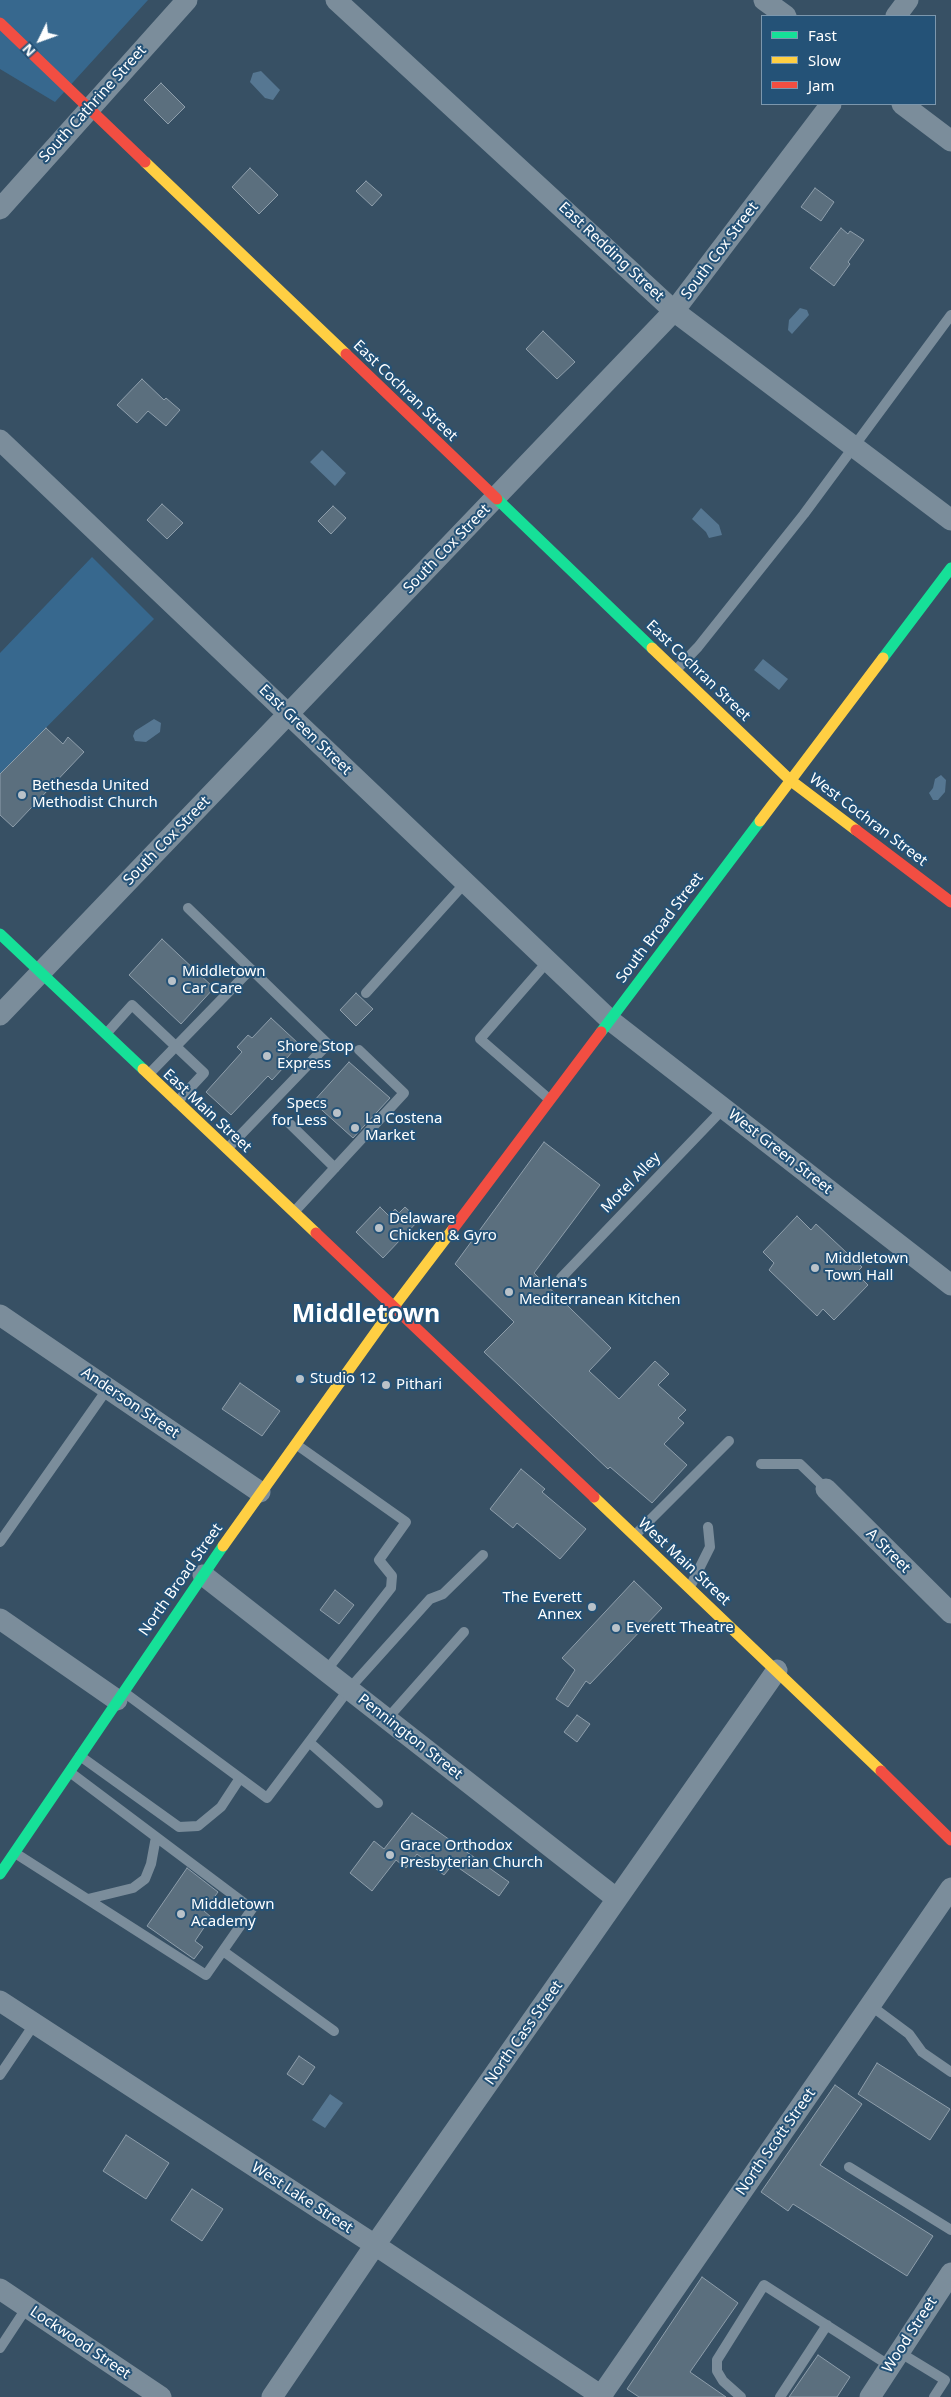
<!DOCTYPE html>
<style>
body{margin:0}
#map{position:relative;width:951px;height:2397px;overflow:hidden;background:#375064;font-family:"Noto Sans",sans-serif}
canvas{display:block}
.legend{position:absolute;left:761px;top:15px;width:175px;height:90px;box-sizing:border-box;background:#245277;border:1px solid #7c97ad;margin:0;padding:6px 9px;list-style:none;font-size:15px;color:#fff}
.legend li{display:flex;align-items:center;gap:10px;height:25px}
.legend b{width:25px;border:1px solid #7c97ad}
.north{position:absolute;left:15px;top:15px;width:50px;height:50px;-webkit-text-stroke:4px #245277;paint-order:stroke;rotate:228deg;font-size:14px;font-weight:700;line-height:20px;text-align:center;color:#fff}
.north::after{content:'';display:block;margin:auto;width:18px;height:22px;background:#fff;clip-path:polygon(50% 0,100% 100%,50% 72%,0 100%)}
</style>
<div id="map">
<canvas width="951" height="2397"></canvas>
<ul class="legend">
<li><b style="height:6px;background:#16e098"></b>Fast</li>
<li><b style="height:6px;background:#ffcf43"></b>Slow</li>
<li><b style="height:6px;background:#f24e42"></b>Jam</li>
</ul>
<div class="north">N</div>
</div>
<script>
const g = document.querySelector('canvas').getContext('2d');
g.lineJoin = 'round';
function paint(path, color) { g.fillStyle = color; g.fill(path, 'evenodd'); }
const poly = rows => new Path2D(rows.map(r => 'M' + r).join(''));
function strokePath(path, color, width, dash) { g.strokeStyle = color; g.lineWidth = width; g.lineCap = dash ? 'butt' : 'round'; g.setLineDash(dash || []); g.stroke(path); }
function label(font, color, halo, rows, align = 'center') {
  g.font = font + ' "Noto Sans",sans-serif'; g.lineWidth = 4; g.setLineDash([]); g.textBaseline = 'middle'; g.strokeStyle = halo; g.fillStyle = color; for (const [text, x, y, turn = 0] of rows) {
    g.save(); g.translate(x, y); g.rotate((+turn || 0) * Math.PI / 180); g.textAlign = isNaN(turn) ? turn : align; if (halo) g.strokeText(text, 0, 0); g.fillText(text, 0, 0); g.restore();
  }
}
paint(poly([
 [0,0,148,0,55,102,0,69],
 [92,557,154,619,0,774,0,653]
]), '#37688e');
paint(poly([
 [261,71,280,90,273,100,265,98,250,82,253,73],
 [800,308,807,310,809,315,792,334,788,330,789,320],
 [322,450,346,473,335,486,310,462],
 [701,508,719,525,722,535,709,538,706,532,692,519],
 [763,659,788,679,779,690,754,670],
 [154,719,161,723,160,732,146,742,135,741,133,736,135,731],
 [941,775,946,780,945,792,938,800,933,800,929,793,933,788,935,779],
 [330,2094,343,2103,325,2128,312,2120]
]), '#567792');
const building = poly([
 [161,83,185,107,168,124,144,100,161,83],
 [250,168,278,195,259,214,232,187,250,168],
 [366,181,382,195,372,206,356,191,366,181],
 [815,188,834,202,821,221,801,207,815,188],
 [841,228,848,234,850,231,864,240,848,262,850,264,834,286,810,268,841,228],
 [543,331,575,362,557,379,526,349,543,331],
 [142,379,164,400,166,398,180,410,166,426,148,411,137,423,117,405,142,379],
 [162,504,183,523,167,539,147,520,162,504],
 [333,506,346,518,331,534,318,521,333,506],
 [46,728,63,744,68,737,84,752,13,827,0,815,0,774,46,728],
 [162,939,214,988,181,1024,129,975,162,939],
 [356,993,373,1009,356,1026,340,1010,356,993],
 [271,1018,299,1044,281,1065,284,1067,272,1080,268,1076,231,1115,206,1092,242,1052,237,1047,248,1035,252,1038,271,1018],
 [349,1062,390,1098,353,1138,313,1102,349,1062],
 [544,1142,600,1185,534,1273,611,1348,589,1371,619,1399,655,1361,669,1374,658,1385,686,1410,678,1418,684,1423,664,1444,687,1465,652,1503,610,1467,608,1469,484,1352,514,1322,455,1264,544,1142],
 [380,1207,389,1216,395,1209,399,1213,405,1207,419,1220,383,1258,356,1232,380,1207],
 [797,1216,811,1230,816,1224,862,1267,856,1273,868,1285,834,1320,823,1309,817,1316,769,1270,774,1263,763,1252,797,1216],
 [240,1383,280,1411,262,1436,222,1409,240,1383],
 [521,1469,545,1489,542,1492,586,1529,560,1559,517,1523,513,1528,490,1509,521,1469],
 [634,1581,662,1608,590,1684,586,1681,568,1707,556,1699,575,1670,562,1658,634,1581],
 [335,1590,354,1605,339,1624,320,1610,335,1590],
 [577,1715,590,1724,577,1742,564,1732,577,1715],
 [412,1813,509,1882,499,1896,453,1864,444,1875,417,1854,406,1868,396,1860,372,1891,350,1873,374,1841,384,1849,412,1813],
 [187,1868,218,1892,204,1911,211,1917,195,1941,203,1947,194,1959,147,1926,187,1868],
 [299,2056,315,2067,303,2085,287,2074,299,2056],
 [877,2063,950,2109,930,2140,858,2094,877,2063],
 [835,2085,862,2104,820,2165,933,2236,907,2276,793,2204,788,2211,761,2192,835,2085],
 [126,2135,169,2163,146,2199,103,2171,126,2135],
 [192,2189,223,2209,202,2241,171,2220,192,2189],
 [702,2277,738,2303,690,2372,726,2397,639,2397,627,2389,702,2277],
 [818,2355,850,2377,837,2397,789,2397,818,2355]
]);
paint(building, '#5b6f7e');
strokePath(building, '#8e9eab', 1);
strokePath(poly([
 [676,670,698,647,804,514,951,315],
 [188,908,328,1044,227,1149],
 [548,961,480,1039,549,1099],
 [366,993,465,883],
 [106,1034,132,1005,204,1073,177,1102],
 [149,1074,251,969],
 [290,1124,335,1168],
 [294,1212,404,1093,359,1050],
 [561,1278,724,1108],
 [297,1445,406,1522,379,1560,392,1576,391,1588,326,1671],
 [761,1464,800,1464,826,1489],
 [635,1535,729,1441],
 [0,1542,108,1388],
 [691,1585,710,1547,708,1527],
 [387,1719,464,1632],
 [309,1742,378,1803],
 [80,1756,179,1827,198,1826,221,1807,240,1778,125,1693],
 [240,1778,267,1798,349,1689,430,1599,443,1594,483,1555],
 [15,1853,206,1975,252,1909,71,1773],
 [88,1899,133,1888,145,1879,151,1864,156,1837],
 [223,1951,334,2031],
 [870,2005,909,2034,922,2052,951,2072],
 [0,2075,35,2023],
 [849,2167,951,2230],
 [0,2348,27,2307],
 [899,2352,945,2380,934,2397],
 [741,2397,723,2381,717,2371,717,2360,764,2285,890,2366],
 [780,2397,827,2325]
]), '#7b8d9b', 10);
strokePath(poly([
 [336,0,674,311,951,520],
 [764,0,786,16],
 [896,16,908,0],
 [902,104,951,141],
 [0,209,187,0],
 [0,440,610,1020,951,1285],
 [0,1015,674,311,831,104],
 [0,1315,260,1492],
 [826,1489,951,1613],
 [203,1575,617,1899],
 [0,1619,117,1700],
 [0,2001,375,2245,603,2397],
 [0,2289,161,2397],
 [601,2396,951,1888],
 [272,2397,375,2245,777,1670],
 [870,2397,951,2273]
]), '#7b8d9b', 21);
strokePath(poly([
 [497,499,652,648],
 [883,658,951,568],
 [0,934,143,1069],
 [601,1032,760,821],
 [0,1874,223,1546]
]), '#16e098', 11);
strokePath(poly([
 [145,162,346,354],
 [652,648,790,780,856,830],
 [760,821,883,658],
 [143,1069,316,1233],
 [594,1497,881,1771],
 [223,1546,393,1308,453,1229]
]), '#ffcf43', 11);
strokePath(poly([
 [0,23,145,162],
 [346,354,497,499],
 [856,830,951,902],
 [453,1229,601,1032],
 [316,1233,594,1497],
 [881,1771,951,1840]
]), '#f24e42', 11);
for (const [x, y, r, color] of [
 [22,795,5,"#b9c2c9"],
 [172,981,5,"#b9c2c9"],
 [267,1056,5,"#b9c2c9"],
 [337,1113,5,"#b9c2c9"],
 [355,1128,5,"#b9c2c9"],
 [379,1228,5,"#b9c2c9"],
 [815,1268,5,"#b9c2c9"],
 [509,1292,5,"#b9c2c9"],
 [300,1379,5,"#b9c2c9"],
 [386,1385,5,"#b9c2c9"],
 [592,1607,5,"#b9c2c9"],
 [616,1628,5,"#b9c2c9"],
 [390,1855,5,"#b9c2c9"],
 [181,1914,5,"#b9c2c9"]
]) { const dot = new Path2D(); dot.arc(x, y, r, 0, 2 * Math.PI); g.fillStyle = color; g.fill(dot); strokePath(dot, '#245277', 2); }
label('15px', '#fff', '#245277', [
 ["South Cathrine Street",93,104,-48],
 ["South Cox Street",720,251,-53],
 ["East Redding Street",611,252,43],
 ["East Cochran Street",405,391,44],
 ["South Cox Street",447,549,-46],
 ["East Cochran Street",698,671,44],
 ["East Green Street",305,730,44],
 ["West Cochran Street",868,820,37],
 ["South Cox Street",167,841,-46],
 ["South Broad Street",660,928,-53],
 ["East Main Street",207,1111,43],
 ["West Green Street",780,1152,38],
 ["Motel Alley",631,1183,-46],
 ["Anderson Street",130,1403,34],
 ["A Street",888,1551,45],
 ["West Main Street",684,1562,43],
 ["North Broad Street",181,1580,-55],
 ["Pennington Street",410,1737,38],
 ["North Cass Street",524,2033,-55],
 ["North Scott Street",776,2142,-55],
 ["West Lake Street",302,2198,33],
 ["Wood Street",910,2335,-57],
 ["Lockwood Street",80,2343,34]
]);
label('15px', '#fff', '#245277', [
 ["Bethesda United",32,786],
 ["Methodist Church",32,803],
 ["Middletown",182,972],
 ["Car Care",182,989],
 ["Shore Stop",277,1047],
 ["Express",277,1064],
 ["Specs",327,1104,"right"],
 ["for Less",327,1121,"right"],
 ["La Costena",365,1119],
 ["Market",365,1136],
 ["Delaware",389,1219],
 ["Chicken & Gyro",389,1236],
 ["Middletown",825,1259],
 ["Town Hall",825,1276],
 ["Marlena's",519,1283],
 ["Mediterranean Kitchen",519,1300],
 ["Studio 12",310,1379],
 ["Pithari",396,1385],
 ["The Everett",582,1598,"right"],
 ["Annex",582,1615,"right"],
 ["Everett Theatre",626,1628],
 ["Grace Orthodox",400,1846],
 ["Presbyterian Church",400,1863],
 ["Middletown",191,1905],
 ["Academy",191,1922]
], 'left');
label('bold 25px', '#fff', '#245277', [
 ["Middletown",366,1315]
]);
</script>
